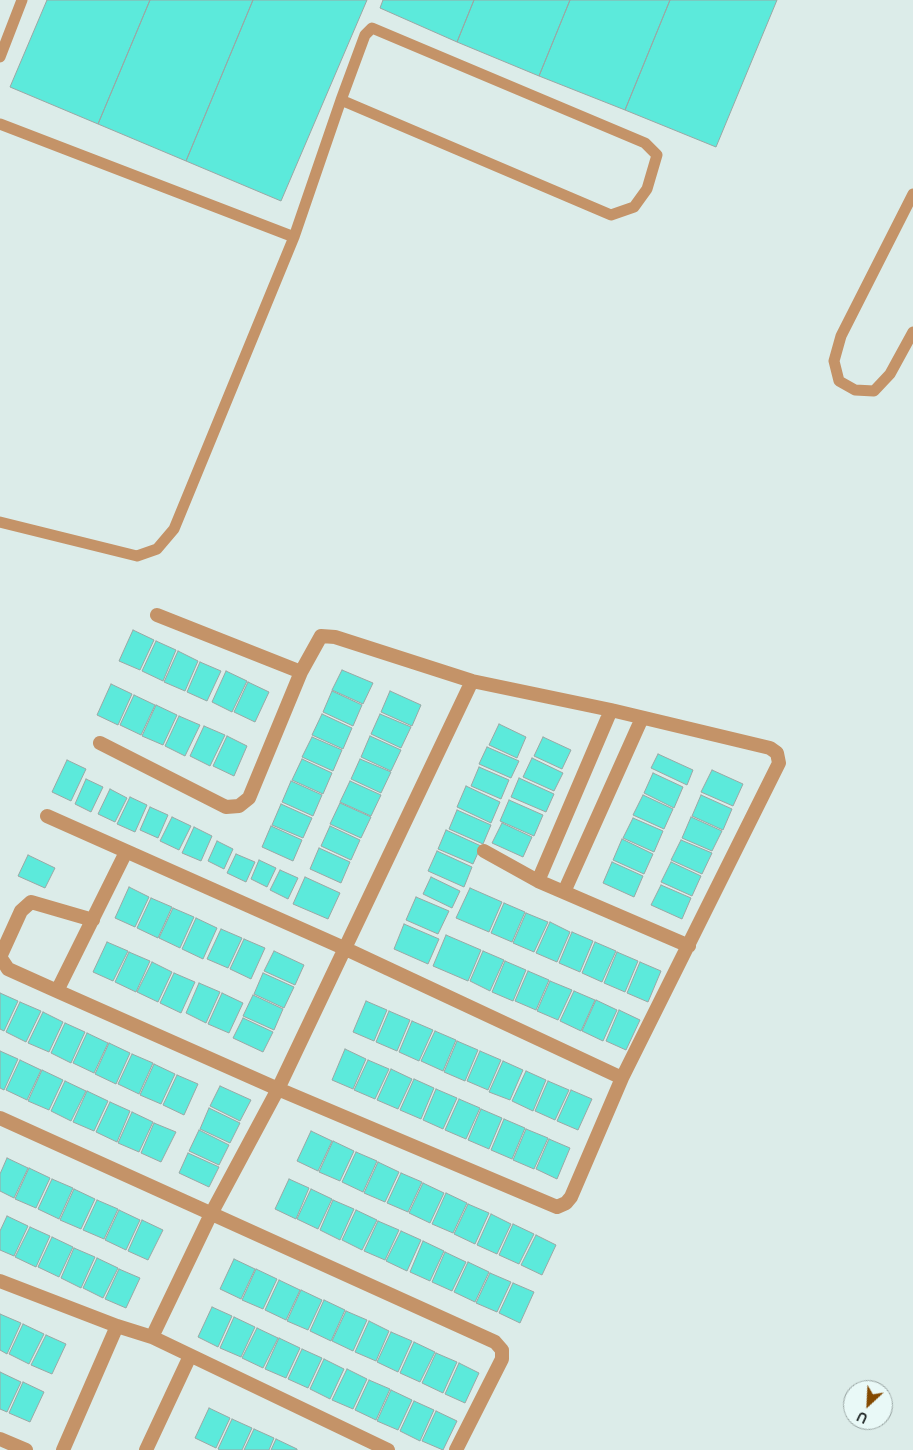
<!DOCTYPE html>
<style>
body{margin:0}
#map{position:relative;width:913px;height:1450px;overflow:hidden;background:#dcece9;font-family:Cabin,sans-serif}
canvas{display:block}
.north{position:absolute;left:843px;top:1380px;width:50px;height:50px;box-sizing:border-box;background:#e9f9f7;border:1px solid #97a3a1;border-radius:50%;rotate:205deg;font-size:14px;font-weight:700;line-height:20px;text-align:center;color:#1c2221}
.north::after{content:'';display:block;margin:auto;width:18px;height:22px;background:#834900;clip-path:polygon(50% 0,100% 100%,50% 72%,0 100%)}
</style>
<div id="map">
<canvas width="913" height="1450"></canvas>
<div class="north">U</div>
</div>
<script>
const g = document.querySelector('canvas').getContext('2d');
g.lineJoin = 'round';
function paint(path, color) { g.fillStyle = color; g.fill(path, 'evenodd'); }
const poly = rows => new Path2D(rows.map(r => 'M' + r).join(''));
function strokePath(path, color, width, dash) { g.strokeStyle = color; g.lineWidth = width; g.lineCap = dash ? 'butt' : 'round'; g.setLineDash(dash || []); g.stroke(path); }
const building = poly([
 [47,0,150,0,98,124,10,87,47,0],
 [150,0,253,0,186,161,98,124,150,0],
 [253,0,367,0,281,201,186,161,253,0],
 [383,0,474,0,457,42,380,8,383,0],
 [474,0,570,0,539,76,457,42,474,0],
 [570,0,670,0,625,110,539,76,570,0],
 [670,0,777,0,716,147,625,110,670,0],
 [133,630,154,640,140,670,119,661,133,630],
 [156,641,176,650,163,681,142,671,156,641],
 [178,651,198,661,185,691,164,682,178,651],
 [200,662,221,671,207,701,187,692,200,662],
 [342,670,373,683,363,704,332,690,342,670],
 [226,671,247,681,232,712,212,702,226,671],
 [248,682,269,692,255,722,234,712,248,682],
 [111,684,132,694,118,725,97,715,111,684],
 [332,691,362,705,353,726,323,712,332,691],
 [390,691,421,705,412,726,381,712,390,691],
 [134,695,155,705,141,735,120,725,134,695],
 [156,705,177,715,163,745,142,736,156,705],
 [322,714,352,728,343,749,312,735,322,714],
 [380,714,411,727,401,748,371,734,380,714],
 [179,716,200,725,185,756,165,746,179,716],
 [499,724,526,737,517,758,489,745,499,724],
 [204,726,225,735,210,766,190,756,204,726],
 [227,736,247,746,234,776,213,766,227,736],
 [370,736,401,750,391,771,361,757,370,736],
 [312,737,342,750,333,771,302,757,312,737],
 [543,737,571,750,562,769,534,756,543,737],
 [487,747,519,761,511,778,479,764,487,747],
 [658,754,693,770,687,785,651,768,658,754],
 [532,758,563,773,554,791,523,777,532,758],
 [302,759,332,773,323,794,292,780,302,759],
 [360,759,391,772,381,793,351,779,360,759],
 [67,760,86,769,71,801,52,792,67,760],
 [479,767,509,780,501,799,471,786,479,767],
 [712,770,743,784,733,806,701,792,712,770],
 [653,773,683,787,674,808,644,793,653,773],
 [519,778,554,794,546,812,511,797,519,778],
 [86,779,103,787,91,812,75,804,86,779],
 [291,781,322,795,313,816,282,802,291,781],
 [350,781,381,795,371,816,340,802,350,781],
 [466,786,500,802,491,823,457,807,466,786],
 [110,789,127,798,115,822,98,814,110,789],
 [643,795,673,809,664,829,633,815,643,795],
 [701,795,732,809,723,830,692,816,701,795],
 [130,797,147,805,135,832,117,824,130,797],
 [509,800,543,815,534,836,500,821,509,800],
 [340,803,371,817,361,838,330,824,340,803],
 [281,804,312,818,303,838,272,825,281,804],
 [150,807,168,815,158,838,140,830,150,807],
 [457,810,491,825,483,844,449,829,457,810],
 [172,817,191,826,179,850,160,841,172,817],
 [691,817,722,831,712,851,682,838,691,817],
 [633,818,663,831,654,852,623,838,633,818],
 [502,823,532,837,523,857,492,843,502,823],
 [271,826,302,840,293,861,262,847,271,826],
 [330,826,360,840,351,860,321,846,330,826],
 [194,827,212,836,201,861,182,853,194,827],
 [446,830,481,846,473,864,438,849,446,830],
 [622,839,653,854,644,874,613,860,622,839],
 [681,840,712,853,702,874,671,860,681,840],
 [217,841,233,849,224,869,208,861,217,841],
 [319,848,350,862,341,883,310,869,319,848],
 [437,851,472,867,464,887,428,871,437,851],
 [236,854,255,862,246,882,227,873,236,854],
 [28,855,55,868,45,888,18,876,28,855],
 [259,860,276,868,267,887,251,879,259,860],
 [612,862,643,876,634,897,603,883,612,862],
 [671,862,701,876,692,896,661,882,671,862],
 [280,870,298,878,288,899,270,890,280,870],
 [305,877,340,893,328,919,293,904,305,877],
 [431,877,460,891,452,908,423,894,431,877],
 [661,885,691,898,682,919,651,905,661,885],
 [129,887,149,897,135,927,115,918,129,887],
 [470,888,502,902,489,932,456,918,470,888],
 [416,897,449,911,438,934,406,920,416,897],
 [151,898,172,907,158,938,137,928,151,898],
 [504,903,525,912,512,942,491,933,504,903],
 [173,908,194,917,180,948,159,938,173,908],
 [526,913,548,922,534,952,513,943,526,913],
 [196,918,217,928,203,959,182,949,196,918],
 [550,922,570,932,557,962,536,953,550,922],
 [404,924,439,939,428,964,394,949,404,924],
 [221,929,242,938,228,968,207,959,221,929],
 [572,932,593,941,580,972,559,963,572,932],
 [446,935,481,950,468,981,433,966,446,935],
 [244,939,265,948,251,979,230,969,244,939],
 [107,942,128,951,113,981,93,972,107,942],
 [595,942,616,951,602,982,582,973,595,942],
 [274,951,304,965,295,985,264,971,274,951],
 [483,951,504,960,490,991,470,981,483,951],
 [129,952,150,961,136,992,115,982,129,952],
 [617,952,638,961,625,992,604,983,617,952],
 [505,961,526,970,513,1001,492,992,505,961],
 [152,962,172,972,158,1002,137,992,152,962],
 [640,962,661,971,648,1002,627,993,640,962],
 [528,971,549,980,536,1010,515,1001,528,971],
 [174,973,195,982,181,1013,160,1003,174,973],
 [263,973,294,987,284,1008,254,994,263,973],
 [550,981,572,990,558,1020,537,1011,550,981],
 [199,983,220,992,206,1023,186,1013,199,983],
 [574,991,595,1000,581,1031,560,1021,574,991],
 [0,993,18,1001,4,1031,0,1029,0,993],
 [222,993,243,1003,229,1033,208,1024,222,993],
 [253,995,283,1009,274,1030,243,1016,253,995],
 [596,1000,617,1010,603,1041,582,1031,596,1000],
 [366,1001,387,1010,374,1041,353,1032,366,1001],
 [20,1002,41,1011,26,1042,6,1032,20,1002],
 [619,1010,640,1020,626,1050,606,1041,619,1010],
 [389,1011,410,1020,397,1051,376,1042,389,1011],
 [43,1012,63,1022,49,1052,28,1043,43,1012],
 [243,1018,273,1032,263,1052,233,1038,243,1018],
 [412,1021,433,1030,419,1061,399,1052,412,1021],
 [65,1023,85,1032,71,1063,51,1053,65,1023],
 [435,1031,456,1040,443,1071,421,1061,435,1031],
 [87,1033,108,1043,94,1073,73,1063,87,1033],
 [457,1041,478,1050,465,1081,444,1072,457,1041],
 [109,1043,130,1053,116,1084,95,1074,109,1043],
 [345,1049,366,1059,353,1089,332,1080,345,1049],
 [0,1051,18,1059,4,1090,0,1088,0,1051],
 [480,1051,501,1060,488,1090,467,1081,480,1051],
 [132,1054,153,1063,139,1094,118,1084,132,1054],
 [20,1060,41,1070,27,1100,6,1090,20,1060],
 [368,1060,389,1069,375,1099,354,1090,368,1060],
 [503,1061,523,1070,510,1100,489,1092,503,1061],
 [154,1064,175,1074,161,1104,140,1095,154,1064],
 [391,1069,412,1079,398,1109,377,1100,391,1069],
 [42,1070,63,1080,49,1110,28,1101,42,1070],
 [526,1071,546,1080,533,1111,512,1101,526,1071],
 [177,1075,198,1084,184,1115,163,1105,177,1075],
 [414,1079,434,1088,421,1119,400,1110,414,1079],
 [65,1081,86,1091,71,1121,51,1111,65,1081],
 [548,1081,569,1090,555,1120,535,1111,548,1081],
 [220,1086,251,1100,240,1121,210,1106,220,1086],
 [436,1089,457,1098,443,1129,423,1120,436,1089],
 [571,1090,592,1099,578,1130,557,1121,571,1090],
 [87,1091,108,1101,94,1131,73,1122,87,1091],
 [459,1099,480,1108,466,1139,445,1130,459,1099],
 [110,1102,130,1111,117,1142,96,1132,110,1102],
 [209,1108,240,1123,230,1143,200,1129,209,1108],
 [481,1109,502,1118,489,1149,468,1140,481,1109],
 [132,1112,153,1122,139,1152,118,1143,132,1112],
 [504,1119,525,1128,512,1159,491,1150,504,1119],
 [154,1123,176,1132,161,1162,141,1153,154,1123],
 [526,1129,548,1138,534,1169,513,1160,526,1129],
 [199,1130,229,1145,219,1165,189,1151,199,1130],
 [311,1131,332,1141,318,1171,297,1161,311,1131],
 [549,1139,570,1148,557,1179,536,1169,549,1139],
 [333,1141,354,1151,340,1181,319,1172,333,1141],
 [356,1152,377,1161,363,1192,342,1182,356,1152],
 [188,1153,219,1167,209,1187,179,1173,188,1153],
 [7,1158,28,1168,14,1198,0,1191,0,1174,7,1158],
 [378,1162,399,1172,385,1202,364,1193,378,1162],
 [29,1168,50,1178,36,1208,15,1199,29,1168],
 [401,1173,422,1182,408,1212,387,1203,401,1173],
 [52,1179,73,1188,59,1219,38,1209,52,1179],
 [289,1179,309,1188,296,1219,275,1209,289,1179],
 [423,1183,444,1193,430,1223,409,1213,423,1183],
 [74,1189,95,1199,81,1229,60,1220,74,1189],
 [311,1189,332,1199,318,1229,297,1219,311,1189],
 [446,1193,467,1203,453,1233,432,1224,446,1193],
 [97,1200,118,1209,104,1239,83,1230,97,1200],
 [333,1200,354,1209,340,1240,320,1230,333,1200],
 [468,1204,489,1213,475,1244,454,1234,468,1204],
 [119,1210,140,1220,126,1250,105,1240,119,1210],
 [356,1210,377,1220,362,1250,342,1240,356,1210],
 [491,1214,511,1224,497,1254,477,1245,491,1214],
 [7,1216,28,1226,14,1256,0,1250,0,1231,7,1216],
 [142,1220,163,1230,148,1260,128,1251,142,1220],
 [378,1221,399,1230,385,1260,364,1251,378,1221],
 [513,1224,534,1234,519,1264,499,1255,513,1224],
 [30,1227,50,1236,36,1267,15,1257,30,1227],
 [401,1231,421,1240,407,1271,386,1261,401,1231],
 [536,1235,556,1245,542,1275,521,1265,536,1235],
 [52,1237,73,1247,59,1277,38,1267,52,1237],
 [423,1241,444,1251,430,1281,410,1272,423,1241],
 [74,1248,95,1257,81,1288,61,1278,74,1248],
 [445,1252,466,1262,452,1291,432,1282,445,1252],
 [97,1258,118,1268,103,1298,83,1288,97,1258],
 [234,1259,255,1269,241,1299,220,1289,234,1259],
 [468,1262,489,1272,475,1302,454,1292,468,1262],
 [119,1269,140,1278,126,1308,105,1299,119,1269],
 [256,1269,277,1279,263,1309,242,1300,256,1269],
 [490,1273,511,1282,497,1312,476,1303,490,1273],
 [279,1280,300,1290,286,1320,265,1310,279,1280],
 [513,1283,534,1292,520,1323,499,1313,513,1283],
 [301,1290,322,1300,308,1330,287,1321,301,1290],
 [324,1300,345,1310,331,1341,310,1331,324,1300],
 [212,1307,232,1316,218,1347,198,1337,212,1307],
 [346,1311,367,1320,353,1351,332,1341,346,1311],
 [0,1314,21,1323,7,1354,0,1350,0,1314],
 [234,1317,255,1327,241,1357,220,1348,234,1317],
 [369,1321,389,1331,376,1361,355,1352,369,1321],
 [23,1324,44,1334,29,1364,9,1354,23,1324],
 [257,1328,278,1338,263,1368,242,1358,257,1328],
 [391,1332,412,1341,398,1372,377,1362,391,1332],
 [46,1335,66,1344,52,1374,31,1365,46,1335],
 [279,1338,300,1348,286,1378,265,1369,279,1338],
 [414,1342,435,1352,420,1382,400,1373,414,1342],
 [302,1349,322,1358,308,1388,288,1379,302,1349],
 [436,1353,457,1362,443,1393,422,1383,436,1353],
 [324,1359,344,1369,330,1399,310,1389,324,1359],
 [459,1363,479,1373,465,1403,445,1394,459,1363],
 [347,1369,367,1379,353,1409,332,1400,347,1369],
 [0,1372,21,1382,7,1412,0,1409,0,1372],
 [369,1380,390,1389,376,1420,355,1410,369,1380],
 [23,1382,44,1392,30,1422,9,1413,23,1382],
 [391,1390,412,1400,398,1430,377,1421,391,1390],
 [414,1401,434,1410,420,1441,400,1431,414,1401],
 [209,1408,230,1418,216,1448,195,1438,209,1408],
 [436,1411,457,1421,443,1450,422,1441,436,1411],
 [232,1419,252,1428,242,1450,220,1450,218,1449,232,1419],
 [254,1429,274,1438,269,1450,244,1450,254,1429],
 [276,1439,297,1449,297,1450,271,1450,276,1439]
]);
paint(building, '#5ceadb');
strokePath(building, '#99a8a5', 1);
strokePath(poly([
 [0,57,22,0],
 [0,124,294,237,341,100,611,215,634,207,647,189,657,155,645,143,372,28,365,35,341,100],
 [913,194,841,336,834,361,839,381,855,390,874,391,890,374,913,332],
 [0,522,137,556,157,549,174,529,294,237]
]), '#c49368', 11);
strokePath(poly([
 [157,615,301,672],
 [47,816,346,949,622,1078],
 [484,851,538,881,689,946],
 [538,881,611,710],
 [564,892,642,718],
 [93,920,31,902,21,911,0,957,8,969,57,991,278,1089,557,1207,566,1203,571,1197,622,1078,779,763,777,753,770,748,611,710,472,681,335,637,321,636,301,672,249,798,239,806,226,807,100,743],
 [57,991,126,852],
 [0,1118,495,1342,502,1350,502,1359,456,1450],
 [0,1281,117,1326,152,1337,388,1450],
 [152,1337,211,1214,278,1089,472,681],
 [0,1439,26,1450],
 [63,1450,117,1326],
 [146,1450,190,1356]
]), '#c49368', 14);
</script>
